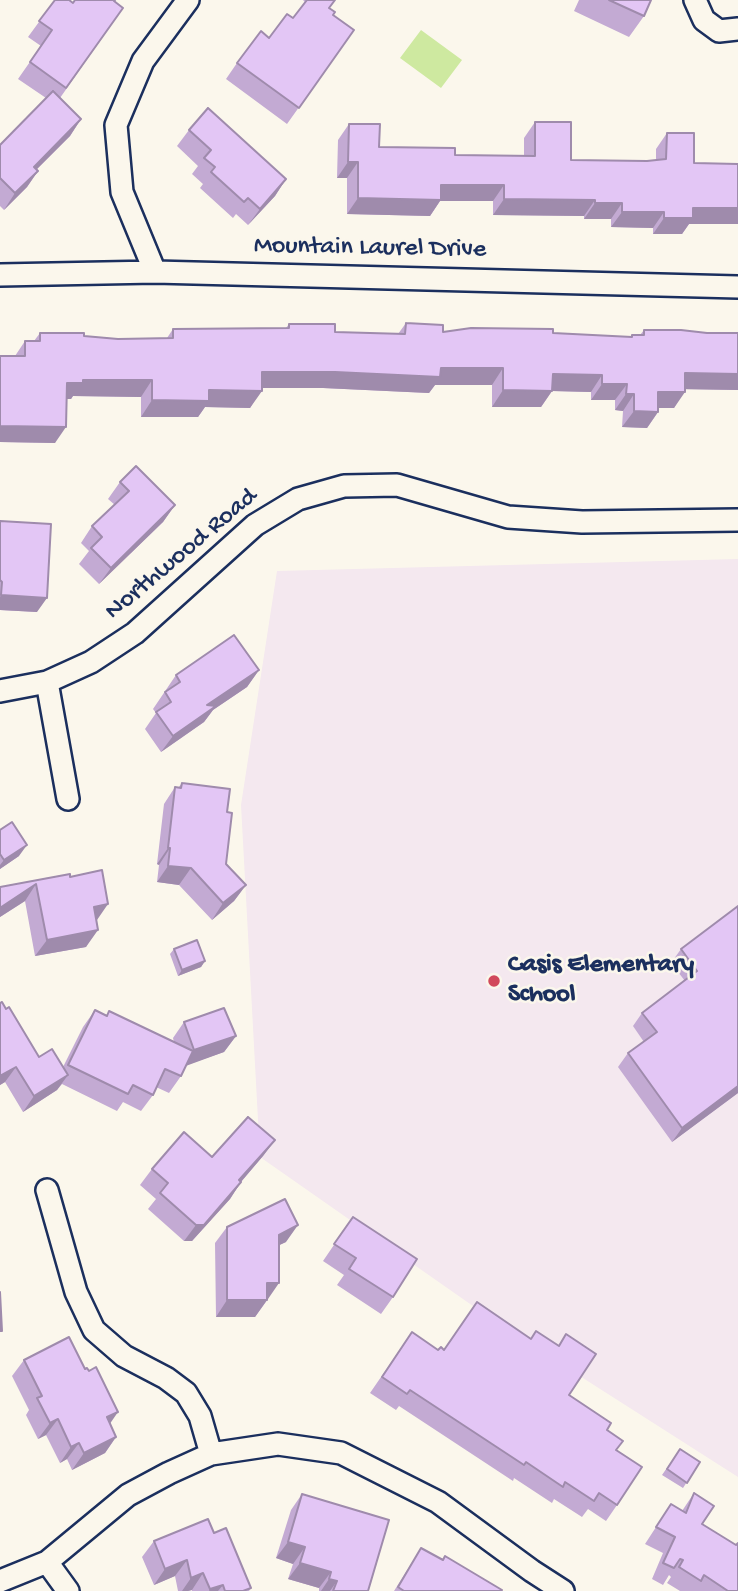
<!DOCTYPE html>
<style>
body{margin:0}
canvas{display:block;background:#fbf7ec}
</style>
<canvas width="738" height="1591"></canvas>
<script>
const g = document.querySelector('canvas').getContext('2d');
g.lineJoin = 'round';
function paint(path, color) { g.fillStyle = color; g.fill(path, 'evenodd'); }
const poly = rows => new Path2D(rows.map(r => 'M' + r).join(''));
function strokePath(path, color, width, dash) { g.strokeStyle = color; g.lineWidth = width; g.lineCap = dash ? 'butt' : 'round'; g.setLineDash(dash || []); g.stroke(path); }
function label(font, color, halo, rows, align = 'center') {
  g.font = font + ' "Gochi Hand",sans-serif'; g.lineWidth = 5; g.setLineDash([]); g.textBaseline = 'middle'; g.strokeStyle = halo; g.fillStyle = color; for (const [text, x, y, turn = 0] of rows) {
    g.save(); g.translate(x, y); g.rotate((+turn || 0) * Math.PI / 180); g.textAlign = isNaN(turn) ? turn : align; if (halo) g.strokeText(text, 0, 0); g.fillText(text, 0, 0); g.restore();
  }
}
paint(poly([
 [738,559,738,1477,503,1327,260,1157,241,805,277,571]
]), '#f4e8ef');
paint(poly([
 [421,30,462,60,441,88,400,58]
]), '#cee9a0');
const minor = poly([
 [695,0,704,20,719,31,738,29],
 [155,272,122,192,116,125,143,61,188,0],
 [0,275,155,272,738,287],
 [47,682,68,799],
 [0,691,47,682,91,662,135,633,255,525,298,499,344,486,397,485,508,517,582,522,738,520],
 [47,1190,76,1292,94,1330,124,1356,166,1378,186,1393,200,1416,211,1454],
 [47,1562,68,1591],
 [0,1581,47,1562,128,1495,169,1473,211,1454,278,1444,341,1453,438,1502,532,1571,563,1591]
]);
strokePath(minor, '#1b2f5e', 26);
strokePath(minor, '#fbf7ec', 21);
paint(poly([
 [55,0,73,3,75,0,115,0,114,1,123,8,60,98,81,119,70,136,37,169,38,171,27,187,4,210,0,206,0,145,46,98,18,79,41,46,28,37],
 [303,0,335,0,329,8,333,15,354,30,287,124,226,79,237,63,293,18,305,2],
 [579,0,651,0,644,16,629,37,574,11],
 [535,122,571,160,647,161,656,160,656,149,667,133,694,163,738,164,738,224,689,224,682,234,653,234,653,228,611,227,611,219,584,219,584,216,493,215,493,201,440,201,430,216,347,214,347,178,337,178,338,140,349,124,379,147,455,155,524,156,524,138],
 [189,130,286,179,275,196,248,225,236,214,233,218,200,188,203,184,192,174,198,166,177,146],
 [406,323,443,332,553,333,631,337,632,335,640,335,644,330,707,333,738,333,738,390,685,389,674,408,658,408,658,412,647,428,622,427,623,411,615,410,615,400,591,400,591,392,552,391,541,407,492,407,492,385,435,385,429,393,323,388,262,388,250,408,205,407,198,417,141,417,141,397,73,396,71,399,67,399,55,443,0,442,0,356,15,356,25,341,34,341,40,333,118,339,167,338,173,329,286,328,289,324,335,332,398,334],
 [120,482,175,505,163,522,99,584,79,564,89,551,81,543,92,526,115,505,108,499],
 [0,521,37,612,0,610],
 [259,670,247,687,213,710,204,722,161,752,145,729,156,713,153,709,176,675],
 [182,783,227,812,226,864,246,885,234,901,212,920,179,885,157,882,159,865,157,864,164,804,175,787,178,788],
 [0,830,19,856,0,869],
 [70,877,97,920,86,947,35,956,25,901,0,917,0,887],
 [738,906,738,1093,672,1142,618,1067,628,1053,644,1042,633,1026,642,1013,685,981,671,963,681,949],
 [174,949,205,961,201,967,178,976,170,954],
 [0,1003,39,1057,63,1067,83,1027,95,1010,106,1016,109,1011,174,1042,173,1038,184,1022,236,1036,224,1052,186,1065,181,1076,169,1093,156,1087,153,1095,141,1111,123,1102,117,1111,62,1084,57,1090,23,1112,5,1082,0,1085],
 [275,1140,263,1156,241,1182,230,1199,192,1241,184,1241,148,1209,156,1199,140,1185,152,1169,212,1157],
 [353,1217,393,1297,381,1314,337,1285,344,1275,323,1261],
 [227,1227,286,1242,279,1245,268,1299,255,1317,216,1317,215,1243],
 [412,1332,438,1350,530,1339,558,1346,566,1334,569,1395,607,1430,616,1450,617,1505,606,1521,588,1509,582,1517,554,1499,552,1503,514,1478,513,1481,399,1406,396,1410,370,1393],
 [24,1360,110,1424,116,1437,105,1453,72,1470,67,1459,60,1463,46,1435,38,1439,26,1415,29,1410,12,1376],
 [680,1449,700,1462,683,1488,662,1475],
 [694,1493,702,1524,738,1591,680,1591,667,1583,671,1577,669,1575,663,1585,652,1579,663,1553,645,1544,671,1504,682,1511],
 [302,1494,368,1591,319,1591,319,1588,288,1579,293,1564,276,1558,291,1510],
 [214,1533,251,1588,249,1591,192,1591,192,1590,188,1591,178,1591,175,1576,154,1585,142,1557,154,1541],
 [421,1548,442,1560,501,1591,394,1591]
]), '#c3aad3');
paint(poly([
 [81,119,70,136,23,183,34,167],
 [348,162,358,162,347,178,337,178],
 [38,171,27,187,4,210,15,193],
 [286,179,275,196,248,225,260,209],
 [441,185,504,185,493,201,440,201,430,216,347,214,358,198],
 [504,199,595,200,584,216,493,215],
 [595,203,622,203,611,219,584,219],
 [693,208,738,208,738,224,689,224,682,234,653,234,664,218],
 [622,212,664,212,653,228,611,227],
 [441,368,503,368,492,385,435,385,429,393,323,388,251,388,262,372],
 [685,373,738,374,738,390,674,389],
 [553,374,602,375,591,392,552,391,541,407,492,407,503,390],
 [83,380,152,380,141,397,73,396,71,399,55,399,67,383],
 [602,384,627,384,615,400,591,400],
 [209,390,262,391,250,408,205,407,198,417,141,417,152,400],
 [658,392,685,392,674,408,647,408],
 [626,394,634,394,623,411,615,410],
 [634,411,658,412,647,428,622,427],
 [0,426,66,427,55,443,0,442],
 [175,505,163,522,99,584,111,568],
 [1,595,47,598,37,612,0,610,0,597],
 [259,670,247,687,213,710,204,722,161,752,173,736,207,705],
 [27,845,19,856,0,869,0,865,4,860],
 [168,848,170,848,159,865,157,864],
 [168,866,191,868,179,885,157,882],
 [36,884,25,901,0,917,0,908],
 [246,885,234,901,212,920,223,903],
 [108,904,97,920,82,923,94,907],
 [98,930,86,947,35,956,47,940],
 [205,961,201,967,178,976,182,970],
 [236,1036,224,1052,183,1067,194,1050],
 [16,1067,5,1082,0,1085,0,1076],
 [68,1075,57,1090,23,1112,34,1096],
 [738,1086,738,1093,672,1142,682,1128],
 [275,1140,263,1156,228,1197,239,1180],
 [241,1182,230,1199,192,1241,184,1241,196,1225],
 [298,1225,286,1242,267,1251,279,1235],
 [267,1283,279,1283,268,1299,255,1299],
 [227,1300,267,1300,255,1317,216,1317],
 [118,1412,107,1428,107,1417],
 [58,1419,46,1435,38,1439,50,1423],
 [116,1437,105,1453,72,1470,84,1453],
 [79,1443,67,1459,60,1463,71,1447],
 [288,1542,305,1547,293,1564,276,1558],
 [187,1560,175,1576,154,1585,165,1569],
 [300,1563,331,1572,319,1588,288,1579],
 [203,1573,192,1590,188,1591,182,1591,191,1578],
 [329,1579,337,1581,330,1591,321,1591],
 [223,1585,218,1591,209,1591,210,1589]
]), '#9f8bac');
const building = poly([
 [55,0,69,0,73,3,75,0,115,0,114,1,123,8,66,88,30,62,52,30,39,21,55,0],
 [307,0,335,0,329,8,335,12,333,15,354,30,299,108,237,63,261,31,269,38,287,14,293,18,307,0],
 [609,0,651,0,644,16,609,0],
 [53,91,81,119,34,167,38,171,15,193,0,178,0,145,53,91],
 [208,108,286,179,260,209,248,198,244,202,211,172,215,167,204,158,211,150,189,130,208,108],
 [535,122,571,122,571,160,647,161,666,159,667,133,694,133,694,163,738,164,738,208,693,208,693,218,664,218,664,212,622,212,622,203,595,203,595,200,504,199,504,185,441,185,441,200,358,198,358,162,348,162,349,124,380,124,379,147,455,148,455,155,535,156,535,122],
 [406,323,443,325,443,332,471,328,553,329,553,333,632,337,632,335,644,335,644,330,681,330,707,333,738,333,738,374,685,373,685,392,658,392,658,412,634,411,634,394,626,394,627,384,602,384,602,375,553,374,552,391,503,390,503,368,441,368,440,377,335,372,262,372,262,391,209,390,209,401,152,400,152,380,83,380,83,383,67,383,66,427,0,426,0,356,25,356,25,341,40,341,40,333,84,333,84,336,118,339,173,338,173,329,289,328,289,324,335,324,335,332,405,334,406,323],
 [136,466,175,505,111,568,91,548,102,537,92,526,129,491,120,482,136,466],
 [0,521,51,524,47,598,1,595,2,582,0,580,0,521],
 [234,635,259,670,207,705,216,706,173,736,156,712,171,702,165,692,180,682,176,675,234,635],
 [182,783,230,789,227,812,232,813,226,864,246,885,223,903,191,868,168,866,170,848,168,848,175,787,181,788,182,783],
 [12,822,27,845,4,860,0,854,0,830,12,822],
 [102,870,108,904,94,907,98,930,47,940,36,884,0,908,0,887,70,874,70,877,102,870],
 [738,906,738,1086,682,1128,628,1053,657,1032,642,1013,697,971,681,949,738,906],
 [197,940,205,961,182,970,174,949,197,940],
 [2,1002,6,1009,9,1007,39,1057,52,1049,68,1075,34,1096,16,1067,0,1076,0,1003,2,1002],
 [224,1008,236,1036,194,1050,184,1022,224,1008],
 [95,1010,107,1016,109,1011,193,1051,181,1076,165,1069,153,1095,133,1085,128,1094,68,1065,95,1010],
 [248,1117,275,1140,239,1180,241,1182,204,1225,196,1225,160,1193,168,1183,152,1169,184,1132,212,1157,248,1117],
 [285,1199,298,1225,279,1235,279,1283,267,1283,267,1300,227,1300,227,1227,285,1199],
 [353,1217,417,1259,393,1297,349,1269,356,1258,334,1244,353,1217],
 [0,1292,2,1331,0,1331,0,1292],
 [477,1302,531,1339,536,1331,559,1346,566,1334,596,1354,569,1395,611,1423,607,1430,623,1441,616,1450,642,1467,617,1505,599,1493,594,1501,565,1482,563,1487,526,1462,524,1465,410,1390,407,1394,382,1377,412,1332,438,1350,441,1347,444,1350,477,1302],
 [69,1337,85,1369,87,1368,89,1371,96,1367,118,1412,107,1417,116,1437,84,1453,79,1443,71,1447,58,1419,50,1423,37,1398,42,1396,24,1360,69,1337],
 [680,1449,700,1462,687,1483,667,1469,680,1449],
 [694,1493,714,1506,702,1524,736,1545,738,1543,738,1591,728,1591,704,1575,701,1581,679,1567,683,1560,680,1559,674,1568,663,1563,675,1537,656,1527,671,1504,686,1513,694,1493],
 [302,1494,389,1520,368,1591,333,1591,337,1581,329,1579,331,1572,300,1563,305,1547,288,1542,302,1494],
 [208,1519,214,1533,226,1528,251,1588,243,1591,225,1591,223,1585,210,1589,203,1573,191,1578,187,1560,165,1569,154,1541,208,1519],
 [421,1548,443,1560,445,1556,502,1590,501,1591,404,1591,398,1587,421,1548]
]);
paint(building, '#e3c6f5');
strokePath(building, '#9f8bac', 2);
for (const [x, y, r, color] of [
 [494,981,7,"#d1495b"]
]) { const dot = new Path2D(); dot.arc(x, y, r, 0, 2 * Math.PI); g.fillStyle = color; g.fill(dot); strokePath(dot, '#fbf7ec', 2.5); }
label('26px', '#1b2f5e', '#fbf7ec', [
 ["Mountain Laurel Drive",370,249,1],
 ["Northwood Road",182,555,-40]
]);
label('bold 26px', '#1b2f5e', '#fbf7ec', [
 ["Casis Elementary",508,966],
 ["School",508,996]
], 'left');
</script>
